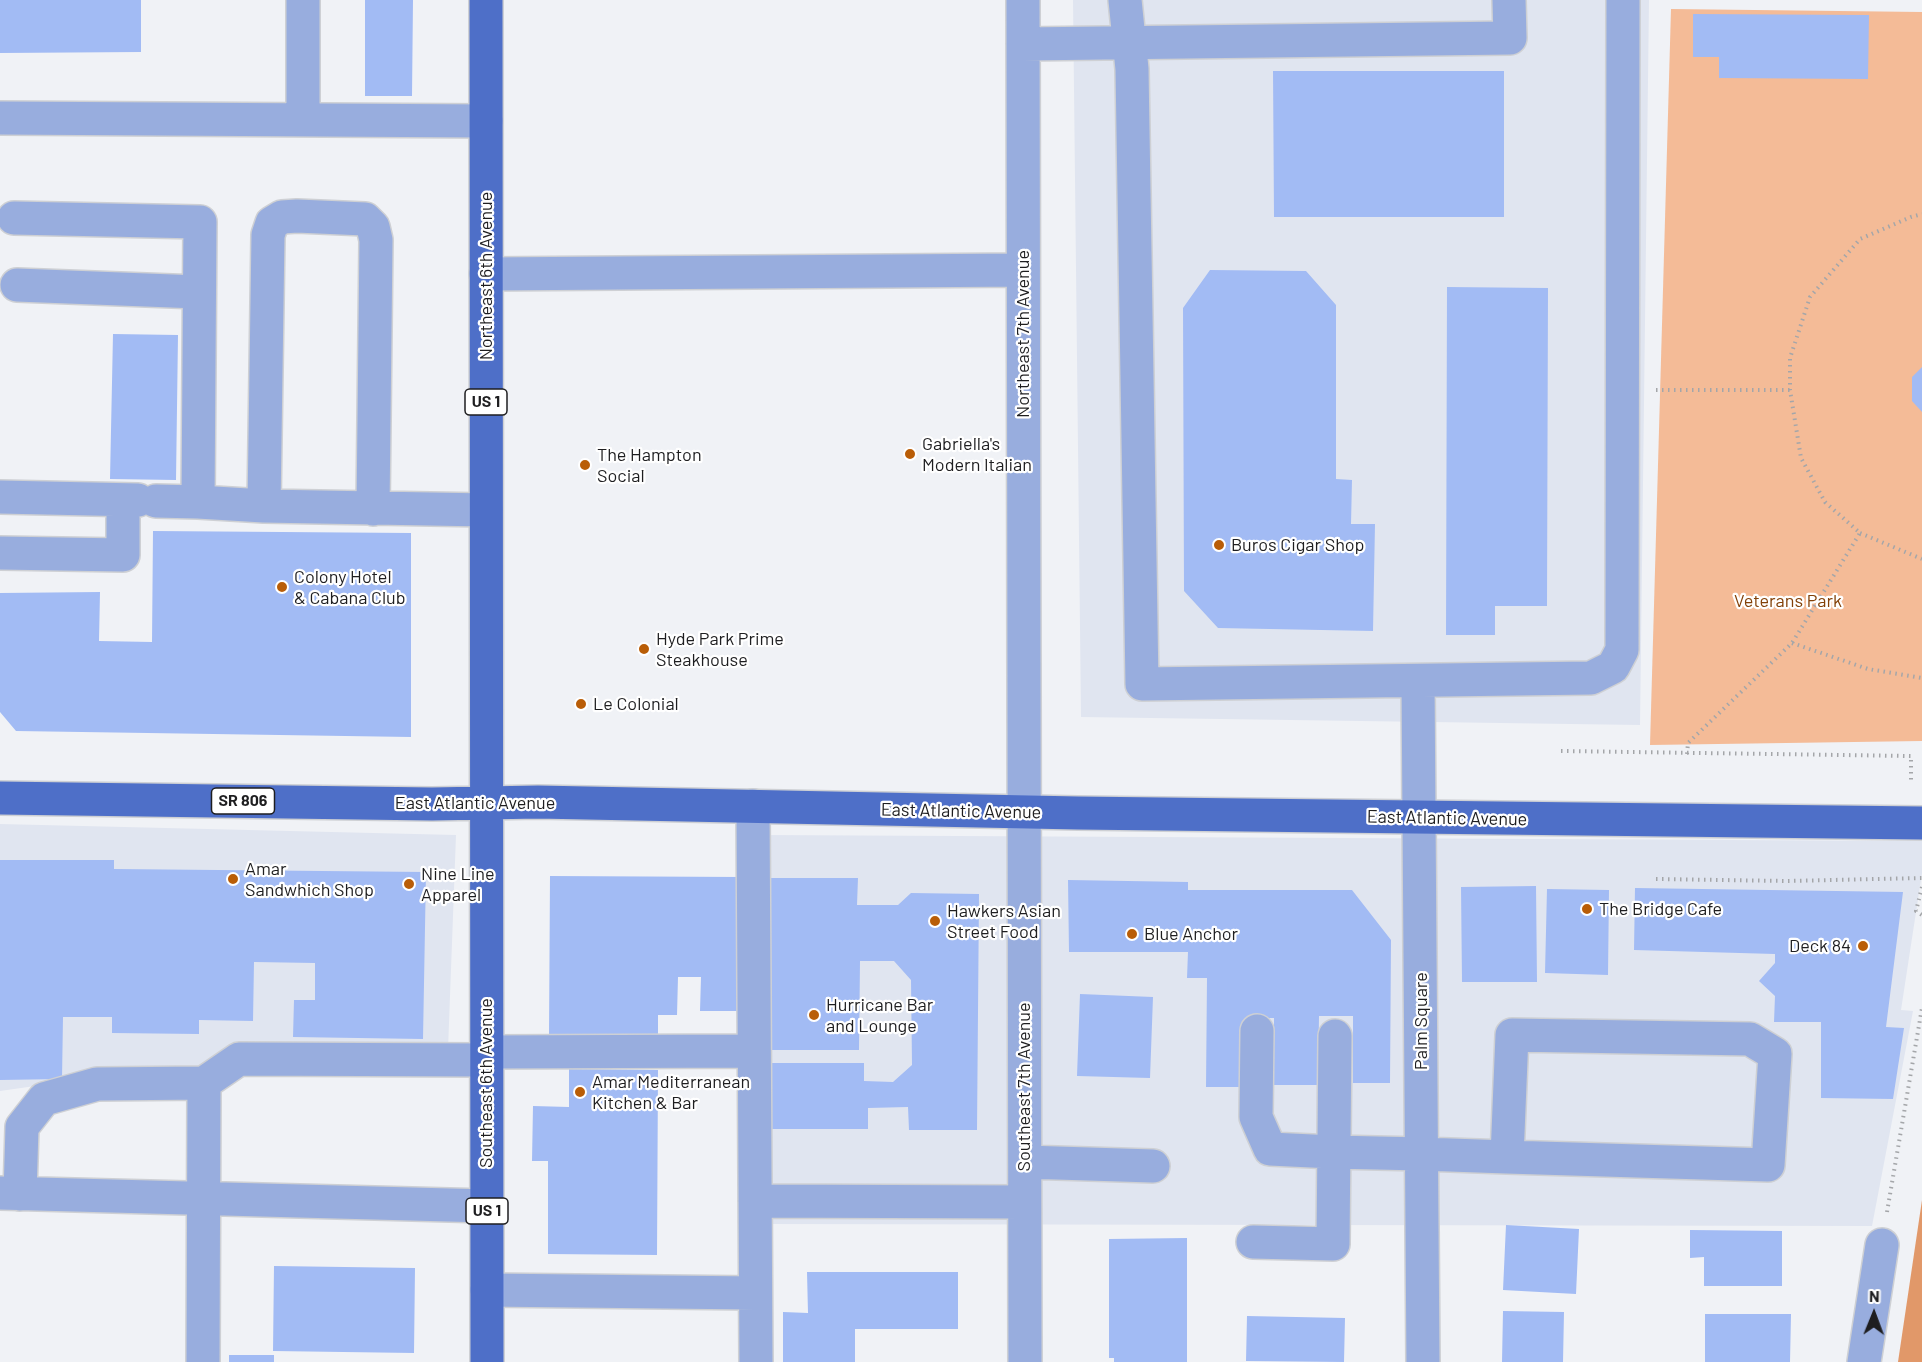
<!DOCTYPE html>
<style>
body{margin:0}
#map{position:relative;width:1922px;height:1362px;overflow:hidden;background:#f0f2f6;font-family:Barlow,sans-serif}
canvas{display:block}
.north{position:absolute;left:1844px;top:1284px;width:60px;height:60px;-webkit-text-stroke:4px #fff;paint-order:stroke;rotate:1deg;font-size:16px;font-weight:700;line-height:24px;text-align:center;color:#1e1e20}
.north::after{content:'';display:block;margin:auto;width:21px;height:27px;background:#1e1e20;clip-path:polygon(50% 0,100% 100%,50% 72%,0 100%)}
</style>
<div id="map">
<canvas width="1922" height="1362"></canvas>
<div class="north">N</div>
</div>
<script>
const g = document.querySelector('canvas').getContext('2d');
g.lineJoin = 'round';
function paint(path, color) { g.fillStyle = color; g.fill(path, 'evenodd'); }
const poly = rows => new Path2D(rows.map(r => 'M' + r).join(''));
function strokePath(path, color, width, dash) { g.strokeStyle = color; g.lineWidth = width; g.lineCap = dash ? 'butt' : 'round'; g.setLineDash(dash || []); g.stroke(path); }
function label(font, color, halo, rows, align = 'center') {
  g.font = font + ' Barlow,sans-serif'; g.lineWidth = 4.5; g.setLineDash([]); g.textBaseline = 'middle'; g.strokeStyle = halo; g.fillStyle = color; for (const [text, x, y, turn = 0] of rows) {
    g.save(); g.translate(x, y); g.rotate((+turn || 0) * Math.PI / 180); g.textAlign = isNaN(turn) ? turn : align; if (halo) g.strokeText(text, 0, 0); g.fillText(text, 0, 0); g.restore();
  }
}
paint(poly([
 [1073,0,1649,0,1640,725,1081,717],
 [0,824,456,835,448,1050,245,1041,199,1074,84,1079,0,1091],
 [764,835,1922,841,1922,873,1901,1010,1913,1011,1872,1226,763,1224]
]), '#e0e5f0');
paint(poly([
 [1671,9,1922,12,1922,741,1650,745]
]), '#f4bb97');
paint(poly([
 [1922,1200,1922,1362,1898,1362]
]), '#e19869');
paint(poly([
 [0,0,141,0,141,52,0,53],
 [365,0,413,0,412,96,365,96],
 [1693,14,1869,15,1868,79,1719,78,1719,57,1693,57],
 [1273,71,1504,71,1504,217,1274,217],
 [1210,270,1306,271,1336,305,1336,479,1352,480,1351,524,1375,524,1373,631,1218,628,1184,591,1183,308],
 [1447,287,1548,288,1547,606,1495,606,1495,635,1446,635],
 [113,334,178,335,176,480,110,479],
 [1922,367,1922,412,1912,401,1912,377],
 [153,531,411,533,411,737,16,731,0,712,0,593,100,592,99,641,152,642],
 [0,860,114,860,114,869,426,872,423,1039,293,1037,294,1000,315,1000,315,963,254,962,253,1021,199,1020,199,1034,112,1033,112,1017,63,1017,62,1079,0,1080],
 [550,876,742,877,741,1011,700,1011,701,977,678,977,677,1015,658,1015,658,1038,549,1037],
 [768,878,858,878,857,905,898,905,911,893,979,894,977,1130,909,1130,908,1107,868,1108,868,1129,771,1129,772,1063,864,1063,864,1081,893,1082,912,1065,911,980,894,961,860,961,859,1050,768,1050],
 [1068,880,1188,882,1188,890,1352,890,1391,940,1390,1083,1353,1083,1353,1016,1319,1016,1318,1085,1274,1085,1274,1018,1245,1018,1244,1087,1206,1087,1207,978,1187,978,1188,952,1069,952],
 [1536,886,1537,982,1462,982,1461,887],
 [1635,888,1903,892,1886,1027,1904,1028,1893,1099,1821,1098,1821,1022,1774,1022,1775,996,1759,981,1775,963,1775,954,1634,950],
 [1547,889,1609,890,1608,975,1545,973],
 [1080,994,1153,997,1150,1078,1077,1076],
 [569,1069,658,1070,657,1255,548,1254,548,1161,532,1161,533,1106,569,1107],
 [1506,1225,1579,1229,1576,1294,1503,1290],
 [1690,1230,1782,1231,1782,1286,1704,1286,1704,1257,1690,1258],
 [1187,1238,1187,1362,1114,1362,1114,1358,1109,1358,1109,1239],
 [274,1266,415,1268,414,1353,273,1351],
 [807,1272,958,1272,958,1329,855,1329,855,1362,783,1362,783,1312,808,1313],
 [1503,1311,1564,1312,1563,1362,1502,1362],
 [1705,1314,1791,1314,1790,1362,1705,1362],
 [1247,1316,1345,1318,1344,1362,1246,1361],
 [229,1355,274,1355,274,1362,229,1362]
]), '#a2bbf4');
const minor = poly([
 [303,0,303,119],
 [1023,0,1025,1362],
 [1125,0,1132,69,1142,684,1591,678,1613,667,1622,650,1623,0],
 [1023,44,1510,38,1509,0],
 [0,118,486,121],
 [14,218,200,222,198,502,264,506,486,510],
 [486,274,1023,270],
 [17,285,198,292],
 [0,497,138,500],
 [156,501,198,502],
 [264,506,268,235,272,223,282,217,297,216,365,219,373,227,376,240,373,509],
 [0,553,123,555,123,500],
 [1418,681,1423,1362],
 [753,806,756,1362],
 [1257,1031,1256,1117,1270,1149,1333,1152,1422,1154,1507,1157,1768,1165,1775,1054,1750,1039,1512,1035,1507,1157],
 [486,1052,754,1051],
 [204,1083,239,1059,486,1060],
 [1025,1162,1153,1166],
 [0,1193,487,1206],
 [20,1194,22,1127,44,1099,97,1084,204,1083,203,1362],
 [755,1201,1024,1202],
 [1253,1242,1333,1244,1335,1036],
 [487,1290,755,1293],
 [1864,1362,1882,1245]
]);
const major = poly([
 [486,0,487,1362],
 [0,798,432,804,538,802,1078,813,1922,823]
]);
strokePath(minor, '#ced0d4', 36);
strokePath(major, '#ced0d4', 36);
strokePath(poly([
 [1656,390,1790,390],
 [1860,533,1922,559],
 [1792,643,1868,669,1922,678],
 [1561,751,1911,756,1911,781],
 [1687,754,1688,743,1792,643,1860,533,1825,502,1801,458,1790,390,1790,358,1810,297,1860,239,1911,217,1922,214],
 [1656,879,1786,881,1922,878],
 [1922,887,1916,911,1922,915],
 [1887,1212,1922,1008]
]), '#a4a6a9', 4, [1.5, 4.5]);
strokePath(minor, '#98adde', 33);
strokePath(major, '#4e6fc8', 33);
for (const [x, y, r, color] of [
 [910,454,6,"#b95d07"],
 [585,465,6,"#b95d07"],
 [1219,545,6,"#b95d07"],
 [282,587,6,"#b95d07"],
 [644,649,6,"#b95d07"],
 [581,704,6,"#b95d07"],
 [233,879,6,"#b95d07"],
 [409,884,6,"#b95d07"],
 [1587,909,6,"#b95d07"],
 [935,921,6,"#b95d07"],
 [1132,934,6,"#b95d07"],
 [1863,946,6,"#b95d07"],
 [814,1015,6,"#b95d07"],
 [580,1092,6,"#b95d07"]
]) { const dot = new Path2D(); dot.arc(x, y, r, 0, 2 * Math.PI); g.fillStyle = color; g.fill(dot); strokePath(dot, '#fff', 2); }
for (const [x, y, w] of [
 [486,402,42],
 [243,801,63],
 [487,1211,42]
]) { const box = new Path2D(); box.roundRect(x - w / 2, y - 13, w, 26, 4.5); g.fillStyle = '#fff'; g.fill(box); strokePath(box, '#1e1e20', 1.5); }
label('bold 16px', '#1e1e20', null, [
 ["US 1",486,402],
 ["SR 806",243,801],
 ["US 1",487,1211]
]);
label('18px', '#1e1e20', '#fff', [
 ["Northeast 6th Avenue",486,276,-90],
 ["Northeast 7th Avenue",1023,334,-90],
 ["East Atlantic Avenue",475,803],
 ["East Atlantic Avenue",961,811,1],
 ["East Atlantic Avenue",1447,818,1],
 ["Palm Square",1421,1021,-90],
 ["Southeast 6th Avenue",486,1083,-90],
 ["Southeast 7th Avenue",1024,1087,-90]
]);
label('18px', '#1e1e20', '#fff', [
 ["Gabriella's",922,444],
 ["Modern Italian",922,465],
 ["The Hampton",597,455],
 ["Social",597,476],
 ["Buros Cigar Shop",1231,545],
 ["Colony Hotel",294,577],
 ["& Cabana Club",294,598],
 ["Hyde Park Prime",656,639],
 ["Steakhouse",656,660],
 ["Le Colonial",593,704],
 ["Amar",245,869],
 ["Sandwhich Shop",245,890],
 ["Nine Line",421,874],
 ["Apparel",421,895],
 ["The Bridge Cafe",1599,909],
 ["Hawkers Asian",947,911],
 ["Street Food",947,932],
 ["Blue Anchor",1144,934],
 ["Deck 84",1851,946,"right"],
 ["Hurricane Bar",826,1005],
 ["and Lounge",826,1026],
 ["Amar Mediterranean",592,1082],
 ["Kitchen & Bar",592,1103]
], 'left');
label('18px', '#834108', '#fff', [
 ["Veterans Park",1788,601]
]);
</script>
